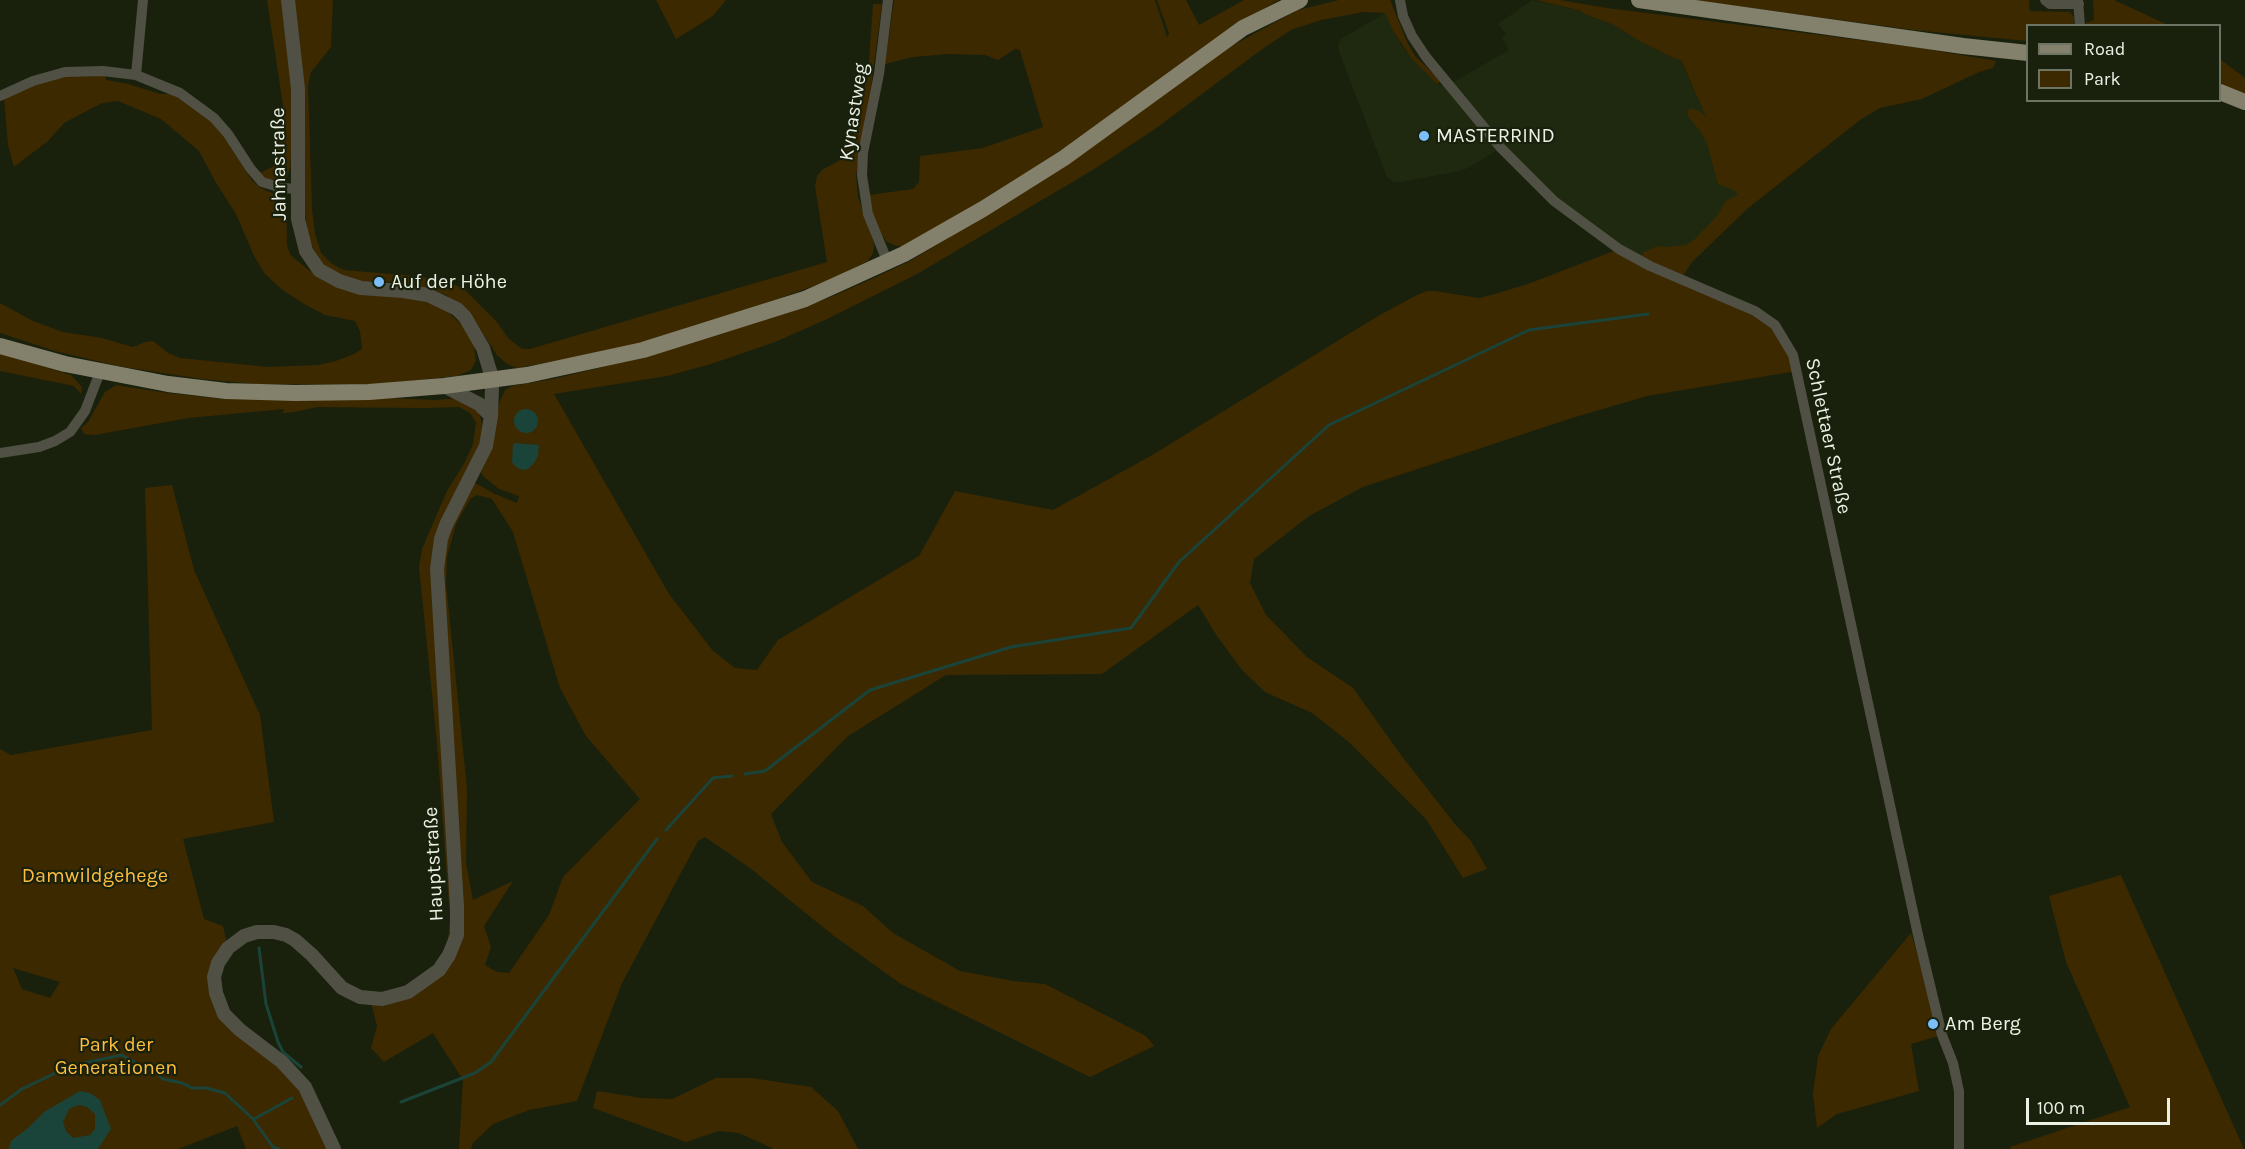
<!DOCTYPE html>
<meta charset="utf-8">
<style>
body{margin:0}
#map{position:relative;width:2245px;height:1149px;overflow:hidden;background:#19210d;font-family:Karla,sans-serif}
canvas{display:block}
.legend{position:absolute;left:2026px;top:24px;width:195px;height:78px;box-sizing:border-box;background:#19210d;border:2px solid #6d7463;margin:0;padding:8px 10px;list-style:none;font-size:18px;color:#ebf1e4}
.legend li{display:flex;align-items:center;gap:12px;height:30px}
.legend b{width:30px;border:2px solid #6d7463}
.scale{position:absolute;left:2026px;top:1098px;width:144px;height:27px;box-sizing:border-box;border:3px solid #ebf1e4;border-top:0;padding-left:8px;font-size:18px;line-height:21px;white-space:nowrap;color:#ebf1e4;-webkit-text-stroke:4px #19210d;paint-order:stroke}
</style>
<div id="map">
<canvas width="2245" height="1149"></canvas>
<ul class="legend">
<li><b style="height:8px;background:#83816c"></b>Road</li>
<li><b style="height:16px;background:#3d2900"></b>Park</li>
</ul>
<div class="scale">100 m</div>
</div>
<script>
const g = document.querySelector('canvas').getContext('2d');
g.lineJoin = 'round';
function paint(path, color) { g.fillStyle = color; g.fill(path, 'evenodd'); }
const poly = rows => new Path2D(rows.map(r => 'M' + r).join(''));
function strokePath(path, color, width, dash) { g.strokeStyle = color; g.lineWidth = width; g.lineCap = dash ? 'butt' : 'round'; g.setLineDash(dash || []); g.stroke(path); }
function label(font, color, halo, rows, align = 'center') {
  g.font = font + ' Karla,sans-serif'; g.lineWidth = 4.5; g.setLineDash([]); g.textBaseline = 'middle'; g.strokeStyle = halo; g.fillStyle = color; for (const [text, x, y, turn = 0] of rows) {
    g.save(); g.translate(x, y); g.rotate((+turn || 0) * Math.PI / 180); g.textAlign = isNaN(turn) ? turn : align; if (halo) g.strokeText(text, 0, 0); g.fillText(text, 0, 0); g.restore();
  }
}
paint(poly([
 [1532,0,1581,11,1584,14,1612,24,1641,42,1676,59,1680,59,1747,209,1692,262,1680,279,1650,266,1554,201,1501,148,1468,168,1459,171,1401,182,1394,182,1387,177,1340,54,1338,45,1341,39,1385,13,1393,31,1403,48,1438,85,1450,84,1509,50,1502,37,1506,34,1498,24]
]), '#1f290f');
paint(poly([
 [267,0,284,0,294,109,290,168,287,177,282,182,276,182,265,178,260,173,274,166,283,105],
 [294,0,333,0,331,47,311,72,308,86,312,210,315,234,321,253,332,264,344,270,415,276,443,280,464,289,496,321,509,339,522,349,530,349,827,262,815,186,817,176,822,170,840,160,848,146,861,110,869,60,873,4,882,4,870,94,856,175,858,197,874,244,873,253,868,261,822,283,688,331,600,353,517,368,507,364,497,355,471,315,446,295,430,289,399,285,399,282,371,281,370,283,343,278,324,266,318,258,309,239,305,214],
 [656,0,726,0,713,16,676,39],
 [894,0,1155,0,1167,37,1169,33,1157,0,1186,0,1199,25,1244,0,1279,0,1235,25,1106,121,1012,185,902,246,896,246,887,242,881,233,873,214,869,195,913,189,919,182,920,156,983,148,1043,127,1020,50,1015,49,998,60,985,55,949,54,913,57,885,64],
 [1339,0,1390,0,1408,44,1415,56,1440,80,1438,85,1412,59,1393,31,1385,13,1364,12,1321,20,1291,30,1265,47,1155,129,1096,168,917,274,825,320,775,342,711,364,667,376,554,394,669,594,713,651,735,668,757,670,778,640,919,556,955,491,1053,510,1154,454,1378,316,1417,295,1427,291,1435,291,1479,298,1491,295,1528,284,1619,249,1639,260,1644,252,1657,246,1668,247,1686,245,1695,239,1717,216,1726,201,1738,195,1734,190,1718,184,1707,143,1701,132,1688,116,1688,111,1691,108,1699,111,1706,117,1681,60,1676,59,1641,42,1612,24,1584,14,1581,11,1536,0,1560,0,1607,8,1914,47,1996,61,1993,68,1979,72,1922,99,1880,108,1860,120,1747,209,1692,262,1681,279,1775,325,1797,371,1647,396,1572,418,1363,487,1309,516,1254,559,1250,583,1266,615,1307,657,1353,688,1401,755,1454,823,1471,841,1487,869,1463,878,1426,819,1350,743,1312,713,1265,692,1242,670,1217,636,1198,605,1102,674,946,675,848,736,771,814,782,842,812,882,863,906,893,933,960,971,1013,981,1045,984,1146,1036,1154,1046,1090,1077,901,984,834,936,750,868,705,837,698,841,622,983,577,1101,529,1110,493,1124,473,1143,471,1149,459,1149,463,1080,433,1033,384,1062,371,1048,377,1026,370,998,419,986,447,948,450,918,437,743,419,567,422,549,428,535,447,491,465,462,473,444,476,422,470,413,459,407,427,408,317,407,295,412,282,413,285,409,188,418,95,435,84,434,81,428,88,422,105,392,116,385,160,392,223,399,388,398,436,400,460,398,468,402,479,413,482,423,481,441,466,478,495,494,517,503,519,496,499,489,483,476,481,472,493,445,499,403,505,390,512,386,553,379,603,367,783,314,831,297,876,277,910,261,1018,196,1224,50,1298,10],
 [477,495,492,499,513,532,560,688,586,736,640,799,563,877,549,915,509,973,497,972,485,965,491,947,484,926,513,881,473,900,466,863,467,789,446,583,447,557,456,524,470,499],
 [1692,0,2029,0,2030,11,2070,12,2074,17,2074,25,2028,26,2027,41,1914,30],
 [2093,0,2114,0,2168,25,2086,25,2086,23,2094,20],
 [2220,59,2245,78,2245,95,2220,86],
 [71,75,106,75,106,80,128,84,160,94,170,94,179,98,212,122,228,141,227,142,251,179,259,187,286,200,287,245,290,254,295,259,315,275,337,286,416,297,446,310,464,327,474,344,476,361,471,370,457,376,371,385,255,384,202,379,118,366,55,351,0,333,0,303,33,321,63,332,102,338,133,347,145,342,153,341,168,353,180,358,268,367,318,365,336,361,354,354,362,349,360,331,355,321,325,315,304,304,284,291,265,274,254,256,236,214,215,181,199,151,161,119,118,101,102,103,64,123,48,141,14,167,8,145,4,98,15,91],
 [0,353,71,375,82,387,81,394,74,386,0,371],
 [172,485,194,570,260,715,274,822,183,839,204,919,223,926,227,944,211,994,301,1089,329,1149,246,1149,237,1126,178,1149,0,1149,0,749,11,755,152,730,145,488],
 [13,968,60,982,50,998,22,989],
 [2121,875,2244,1149,2011,1149,2010,1147,2130,1107,2066,962,2049,896],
 [1911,933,1942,1035,1911,1044,1919,1091,1837,1114,1817,1128,1813,1094,1818,1056,1831,1029],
 [716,1078,752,1078,811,1087,838,1111,858,1149,774,1149,739,1133,719,1131,686,1142,593,1108,597,1091,642,1098,672,1099]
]), '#3d2900');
paint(poly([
 '514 421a12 12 0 1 1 24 0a12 12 0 1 1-24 0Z',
 [515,443,539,445,538,456,534,463,528,469,522,470,516,467,512,462,513,444],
 [80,1091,90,1093,100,1100,111,1129,98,1149,9,1149,11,1141,28,1128,44,1112],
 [79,1105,87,1107,95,1114,95,1129,90,1135,73,1138,66,1131,63,1122,69,1109]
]), '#1a4439');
strokePath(poly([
 [745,774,765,771,870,690,1011,647,1131,628,1179,562,1329,425,1529,330,1648,314],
 [666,830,713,778,732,776],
 [259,948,266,1004,278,1042,283,1052,301,1067],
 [401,1102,475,1073,491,1062,657,839],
 [0,1105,22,1089,70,1066,122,1055,141,1066,151,1068,163,1079,182,1083,192,1088,206,1088,225,1093,253,1119,273,1147,279,1149],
 [254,1119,292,1098]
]), '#1a4439', 3);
strokePath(poly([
 [888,0,879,74,863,153,862,175,868,214,888,263],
 [1400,0,1403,16,1412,36,1426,57,1501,148,1554,201,1619,249,1650,266,1755,311,1775,325,1793,355,1918,935,1942,1035,1953,1063,1959,1091,1959,1149],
 [2045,0,2050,4,2079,4],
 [2078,0,2080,26],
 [136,75,143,0],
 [0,96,33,81,65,72,103,71,136,75,180,93,214,118,228,134,250,168,262,182,282,188,297,189],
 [0,453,39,447,55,441,70,432,85,411,100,372]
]), '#505045', 10);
strokePath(poly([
 [288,0,298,89,298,219,306,251,319,270,339,281,361,288,403,291,428,295,457,309,465,317,483,348,490,371,492,388,491,416,486,446,446,525,441,539,437,569,457,907,457,935,449,955,439,970,408,992,382,999,360,997,342,988,312,955,295,940,286,935,274,932,257,932,244,936,228,948,218,963,214,977,216,993,224,1014,240,1030,282,1062,305,1087,334,1149],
 [444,386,479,404,491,416]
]), '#505045', 14);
strokePath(poly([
 [1639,0,1963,46,2028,53],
 [2220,92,2245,102],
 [0,346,65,364,168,384,226,391,295,393,369,392,444,386,527,375,643,350,805,299,904,254,983,209,1064,158,1243,28,1300,0]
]), '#83816c', 16);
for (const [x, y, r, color] of [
 [1424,136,6,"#7bbef8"],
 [379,282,6,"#7bbef8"],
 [1933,1024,6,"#7bbef8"]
]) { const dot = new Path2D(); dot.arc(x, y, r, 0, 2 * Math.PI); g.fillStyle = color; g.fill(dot); strokePath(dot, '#19210d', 2); }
label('20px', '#ebf1e4', '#19210d', [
 ["Kynastweg",854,112,-81],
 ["Jahnastraße",279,164,-91],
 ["Schlettaer Straße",1828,436,78],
 ["Hauptstraße",434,864,-93]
]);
label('20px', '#ebf1e4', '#19210d', [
 ["MASTERRIND",1436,136],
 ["Auf der Höhe",391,282],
 ["Am Berg",1945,1024]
], 'left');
label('20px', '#febd3e', '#19210d', [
 ["Damwildgehege",95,876],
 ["Park der",116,1045],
 ["Generationen",116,1068]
]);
</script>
